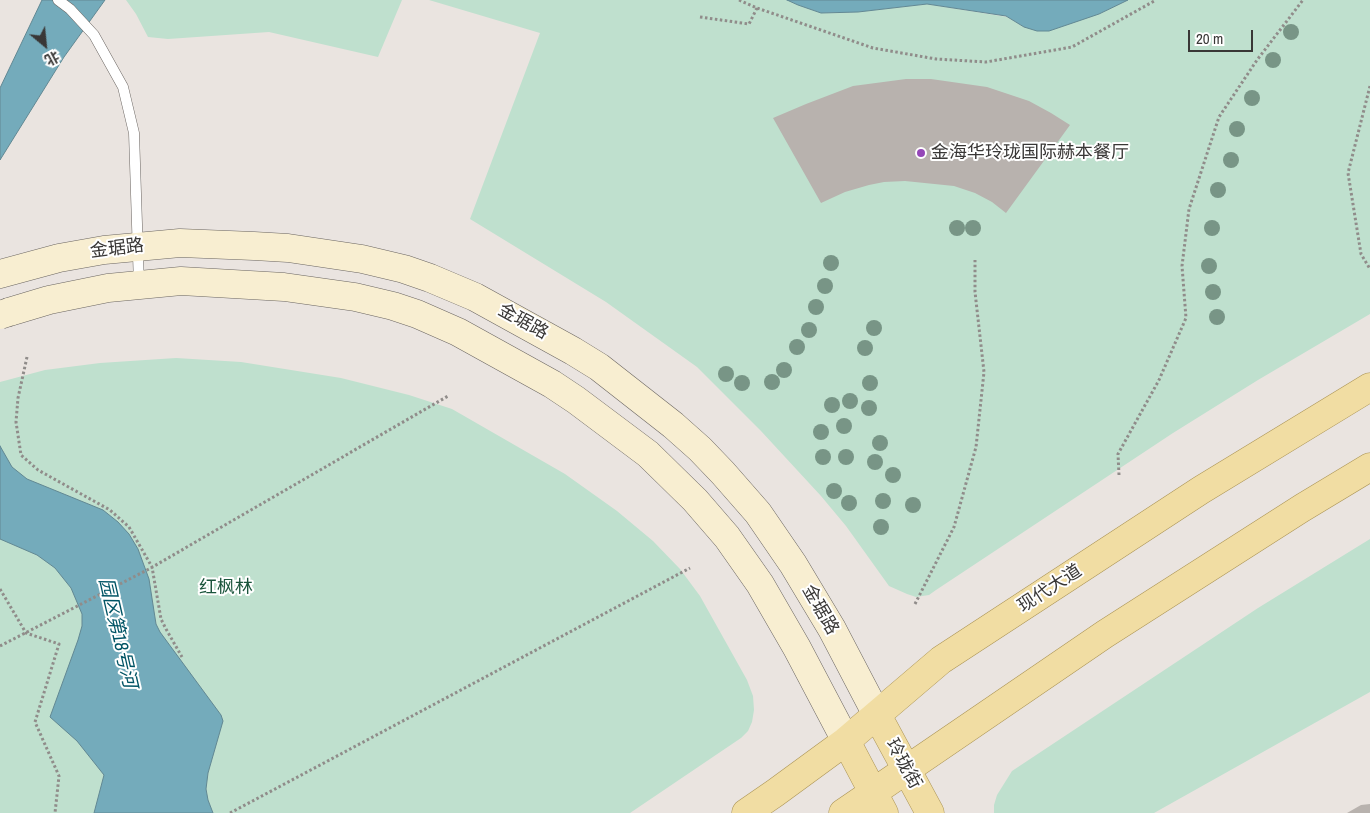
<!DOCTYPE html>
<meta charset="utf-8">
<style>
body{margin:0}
#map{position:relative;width:1370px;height:813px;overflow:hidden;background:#eae4e0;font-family:"Archivo Narrow","Noto Sans SC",sans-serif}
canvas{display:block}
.north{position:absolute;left:20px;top:20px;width:50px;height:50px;-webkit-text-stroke:4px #fff;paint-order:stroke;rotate:152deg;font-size:14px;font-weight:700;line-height:20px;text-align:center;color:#393736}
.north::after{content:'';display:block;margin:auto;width:18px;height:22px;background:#393736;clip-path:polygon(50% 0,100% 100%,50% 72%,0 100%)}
.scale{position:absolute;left:1188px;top:30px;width:65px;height:22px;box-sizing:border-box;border:2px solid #393736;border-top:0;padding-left:6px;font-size:15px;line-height:18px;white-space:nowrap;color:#393736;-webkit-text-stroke:4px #fff;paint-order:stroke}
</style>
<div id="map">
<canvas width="1370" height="813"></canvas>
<div class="north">北</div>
<div class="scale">20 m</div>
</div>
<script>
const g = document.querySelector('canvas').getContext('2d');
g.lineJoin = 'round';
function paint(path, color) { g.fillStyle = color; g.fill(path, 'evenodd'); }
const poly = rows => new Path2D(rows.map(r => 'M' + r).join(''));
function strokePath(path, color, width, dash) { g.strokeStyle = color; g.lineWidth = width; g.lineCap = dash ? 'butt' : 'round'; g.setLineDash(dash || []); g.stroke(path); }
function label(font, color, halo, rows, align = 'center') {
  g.font = font + ' "Archivo Narrow","Noto Sans SC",sans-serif'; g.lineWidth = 4; g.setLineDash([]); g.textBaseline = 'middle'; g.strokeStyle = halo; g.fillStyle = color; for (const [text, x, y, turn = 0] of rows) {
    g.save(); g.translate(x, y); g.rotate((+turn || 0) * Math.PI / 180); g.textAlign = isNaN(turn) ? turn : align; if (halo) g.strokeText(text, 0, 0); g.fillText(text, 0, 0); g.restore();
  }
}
paint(poly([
 [126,0,402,0,378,57,269,32,168,39,148,37,136,14],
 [429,0,787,0,798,5,821,13,858,12,927,4,1007,17,1024,27,1099,14,1128,0,1370,0,1370,314,1258,380,1173,433,936,590,929,595,916,597,907,594,889,586,846,526,821,496,761,431,697,367,606,302,470,219,540,33],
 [176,358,241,362,341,378,409,395,452,409,565,474,617,511,653,541,680,569,700,596,747,680,753,696,754,710,752,722,748,731,741,738,630,813,0,813,0,382,45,370,100,363],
 [1370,539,1370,692,1154,813,994,813,994,805,997,795,1012,771,1258,608]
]), '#bfe0ce');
const water = poly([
 [42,0,105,0,64,57,0,160,0,88,42,0],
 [787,0,1128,0,1099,14,1049,31,1037,31,1024,27,1006,16,927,4,858,12,821,13,798,5,787,0],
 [0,446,12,467,27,479,103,510,118,522,129,534,138,549,149,579,156,624,160,632,221,715,223,721,208,773,206,789,208,800,213,813,94,813,104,775,77,741,50,717,78,640,82,626,82,614,71,588,55,568,37,555,0,539,0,446]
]);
paint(water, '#74abbb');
strokePath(water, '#628893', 1);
paint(poly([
 [906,79,931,79,987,87,1029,101,1051,113,1070,125,1006,213,992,202,975,193,954,186,905,181,884,182,869,185,845,192,821,203,773,118,806,104,853,86],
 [1370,804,1370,813,1347,813,1361,805]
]), '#b8b2ae');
const service = poly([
 [58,0,70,9,94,35,123,87,134,133,139,285]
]);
const secondary = poly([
 [0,274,59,258,104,250,180,243,254,246,288,248,362,259,404,269,430,278,475,297,573,351,599,367,673,425,700,449,723,473,758,513,793,564,832,629,877,715],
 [9,312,49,300,108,288,181,281,284,287,355,297,393,306,417,314,458,332,552,384,576,400,648,454,695,500,727,537,760,584,797,648,846,741]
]);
const primary = poly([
 [877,715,930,813],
 [846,741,884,813],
 [746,813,775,793,846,741,941,660,1201,490,1370,387],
 [843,813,1105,634,1302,508,1370,467]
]);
strokePath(service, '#6a6561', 11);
strokePath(secondary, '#6a6561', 29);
strokePath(primary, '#ab9455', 29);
strokePath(poly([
 [739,0,757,8,873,48,936,59,986,62,1072,47,1156,0],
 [700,17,749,24,757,8],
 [1370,86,1348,173,1361,254,1370,269],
 [27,357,18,398,16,422,21,455,38,470,110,510,129,527,152,567,161,619,166,629,182,657],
 [1119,475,1118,454,1159,380,1186,318,1182,266,1189,209,1219,117,1257,60,1303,0],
 [0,589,26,633,59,644,35,722,59,776,55,813],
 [915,604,954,527,976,447,984,372,975,292,975,260],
 [0,646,149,569,448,396],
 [230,813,690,568]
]), '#908c8a', 3, [2.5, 2.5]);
strokePath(service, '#fff', 10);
strokePath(secondary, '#f8eed1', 28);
strokePath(primary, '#f1dda3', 28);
const secondaryBridge = poly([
 [0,315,9,312]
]);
strokePath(secondaryBridge, '#6a6561', 29, []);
strokePath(secondaryBridge, '#f8eed1', 28);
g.fillStyle = '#789586';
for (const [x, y] of [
 [1291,32],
 [1273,60],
 [1252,98],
 [1237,129],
 [1231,160],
 [1218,190],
 [957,228],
 [973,228],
 [1212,228],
 [831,263],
 [1209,266],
 [825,286],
 [1213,292],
 [816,307],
 [1217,317],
 [874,328],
 [809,330],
 [797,347],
 [865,348],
 [784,370],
 [726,374],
 [772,382],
 [742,383],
 [870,383],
 [850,401],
 [832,405],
 [869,408],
 [844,426],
 [821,432],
 [880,443],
 [823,457],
 [846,457],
 [875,462],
 [893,475],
 [834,491],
 [883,501],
 [849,503],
 [913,505],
 [881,527]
]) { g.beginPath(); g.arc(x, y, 8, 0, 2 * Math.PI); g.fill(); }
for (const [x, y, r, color] of [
 [921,153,5,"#9547b8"]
]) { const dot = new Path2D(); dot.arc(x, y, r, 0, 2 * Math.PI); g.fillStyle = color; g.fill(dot); strokePath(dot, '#fff', 2); }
label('18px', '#393736', '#fff', [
 ["金海华玲珑国际赫本餐厅",931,153]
], 'left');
label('18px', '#393736', '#fff', [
 ["金琚路",117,249,-7],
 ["金琚路",523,322,29],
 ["现代大道",1050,589,-33],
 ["金琚路",820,610,60],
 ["玲珑街",903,764,61]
]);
label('18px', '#1b553c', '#fff', [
 ["红枫林",226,588]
]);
label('italic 19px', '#005465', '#fff', [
 ["园区第18号河",117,633,77]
]);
</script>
